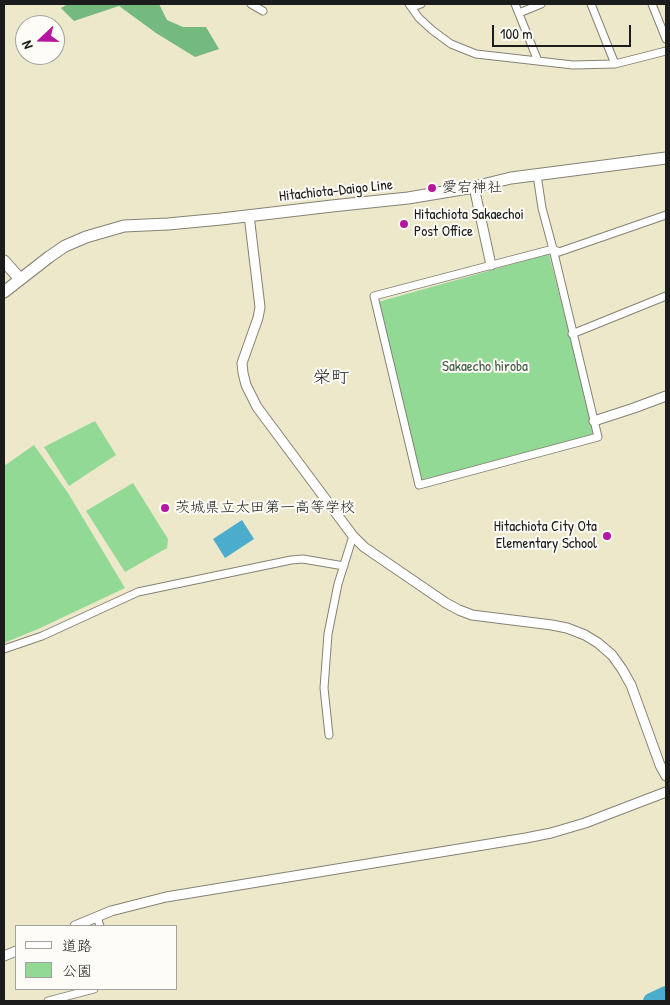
<!DOCTYPE html>
<meta charset="utf-8">
<style>
body{margin:0}
#map{position:relative;width:670px;height:1005px;overflow:hidden;background:#eee8cb;font-family:"Patrick Hand","Klee One",sans-serif}
canvas{display:block}
.frame{position:absolute;inset:0;border:5px solid #1c1c1c;pointer-events:none}
.legend{position:absolute;left:15px;top:925px;width:162px;height:65px;box-sizing:border-box;background:#fdfcf7;border:1px solid #a3a29f;margin:0;padding:6px 9px;list-style:none;font-size:15px;color:#1c1c1c}
.legend li{display:flex;align-items:center;gap:10px;height:25px}
.legend b{width:25px;border:1px solid #a3a29f}
.north{position:absolute;left:15px;top:15px;width:50px;height:50px;box-sizing:border-box;background:#fdfcf7;border:1px solid #a3a29f;border-radius:50%;rotate:249deg;font-size:14px;font-weight:700;line-height:20px;text-align:center;color:#1c1c1c}
.north::after{content:'';display:block;margin:auto;width:18px;height:22px;background:#b5179e;clip-path:polygon(50% 0,100% 100%,50% 72%,0 100%)}
.scale{position:absolute;left:492px;top:25px;width:139px;height:22px;box-sizing:border-box;border:2px solid #1c1c1c;border-top:0;padding-left:6px;font-size:15px;line-height:18px;white-space:nowrap;color:#1c1c1c;-webkit-text-stroke:4px #fdfcf7;paint-order:stroke}
</style>
<div id="map">
<canvas width="670" height="1005"></canvas>
<div class="frame"></div>
<ul class="legend">
<li><b style="height:6px;background:#fff"></b>道路</li>
<li><b style="height:14px;background:#91d994"></b>公園</li>
</ul>
<div class="north">N</div>
<div class="scale">100 m</div>
</div>
<script>
const g = document.querySelector('canvas').getContext('2d');
g.lineJoin = 'round';
function paint(path, color) { g.fillStyle = color; g.fill(path, 'evenodd'); }
const poly = rows => new Path2D(rows.map(r => 'M' + r).join(''));
function strokePath(path, color, width, dash) { g.strokeStyle = color; g.lineWidth = width; g.lineCap = dash ? 'butt' : 'round'; g.setLineDash(dash || []); g.stroke(path); }
function label(font, color, halo, rows, align = 'center') {
  g.font = font + ' "Patrick Hand","Klee One",sans-serif'; g.lineWidth = 4; g.setLineDash([]); g.textBaseline = 'middle'; g.strokeStyle = halo; g.fillStyle = color; for (const [text, x, y, turn = 0] of rows) {
    g.save(); g.translate(x, y); g.rotate((+turn || 0) * Math.PI / 180); g.textAlign = isNaN(turn) ? turn : align; if (halo) g.strokeText(text, 0, 0); g.fillText(text, 0, 0); g.restore();
  }
}
paint(poly([
 [549,254,595,435,424,481,421,478,378,302],
 [95,421,116,455,69,486,44,447],
 [34,445,68,493,125,588,38,629,4,643,4,466],
 [133,483,168,539,167,548,125,572,86,511]
]), '#91d994');
paint(poly([
 [68,4,159,4,167,20,183,27,206,27,219,49,195,57,156,33,119,6,74,21,61,8]
]), '#74b97e');
paint(poly([
 [242,520,254,539,225,558,213,539]
]), '#4caccb');
strokePath(poly([
 [651,1001,666,994]
]), '#4caccb', 16);
const minor = poly([
 [251,4,263,11],
 [409,4,419,18,432,30,451,44,476,54,573,65,615,64,666,51],
 [515,4,538,61],
 [591,4,615,64],
 [652,4,666,39],
 [412,7,421,4],
 [519,13,541,4],
 [537,175,542,208,553,249,598,437,419,485,374,296,553,249,559,252,666,215],
 [572,334,666,296],
 [4,649,42,636,138,592,291,560,303,559,344,566],
 [329,735,324,688,328,634,338,584,353,536],
 [97,917,100,926],
 [48,1001,94,989]
]);
const tertiary = poly([
 [474,187,491,265],
 [249,215,260,307,258,318,242,363,243,373,246,385,257,407,353,536,364,547,446,603,459,610,472,615,552,625,567,628,585,635,598,643,612,655,622,669,631,685,660,765,666,776],
 [594,421,634,408,666,396],
 [75,926,111,911,166,897,526,838,551,833,585,823,666,792],
 [4,956,16,951]
]);
const primary = poly([
 [4,261,20,279],
 [4,292,49,257,65,246,86,237,124,226,168,224,221,219,332,206,408,198,474,187,511,178,666,158]
]);
strokePath(minor, '#858274', 9);
strokePath(tertiary, '#858274', 11);
strokePath(primary, '#858274', 13);
strokePath(minor, '#fff', 7);
strokePath(tertiary, '#fff', 9);
strokePath(primary, '#fff', 11);
for (const [x, y, r, color] of [
 [432,188,5,"#b5179e"],
 [404,224,5,"#b5179e"],
 [165,508,5,"#b5179e"],
 [607,536,5,"#b5179e"]
]) { const dot = new Path2D(); dot.arc(x, y, r, 0, 2 * Math.PI); g.fillStyle = color; g.fill(dot); strokePath(dot, '#fdfcf7', 2); }
label('15px', '#1c1c1c', '#fdfcf7', [
 ["愛宕神社",442,188],
 ["Hitachiota Sakaechoi",414,215],
 ["Post Office",414,232],
 ["茨城県立太田第一高等学校",175,508],
 ["Hitachiota City Ota",597,527,"right"],
 ["Elementary School",597,544,"right"]
], 'left');
label('15px', '#1c1c1c', '#fdfcf7', [
 ["Hitachiota-Daigo Line",336,191,-6]
]);
label('15px', '#455e46', '#fdfcf7', [
 ["Sakaecho hiroba",485,367]
]);
label('18px', '#1c1c1c', '#fdfcf7', [
 ["栄町",331,378]
]);
</script>
